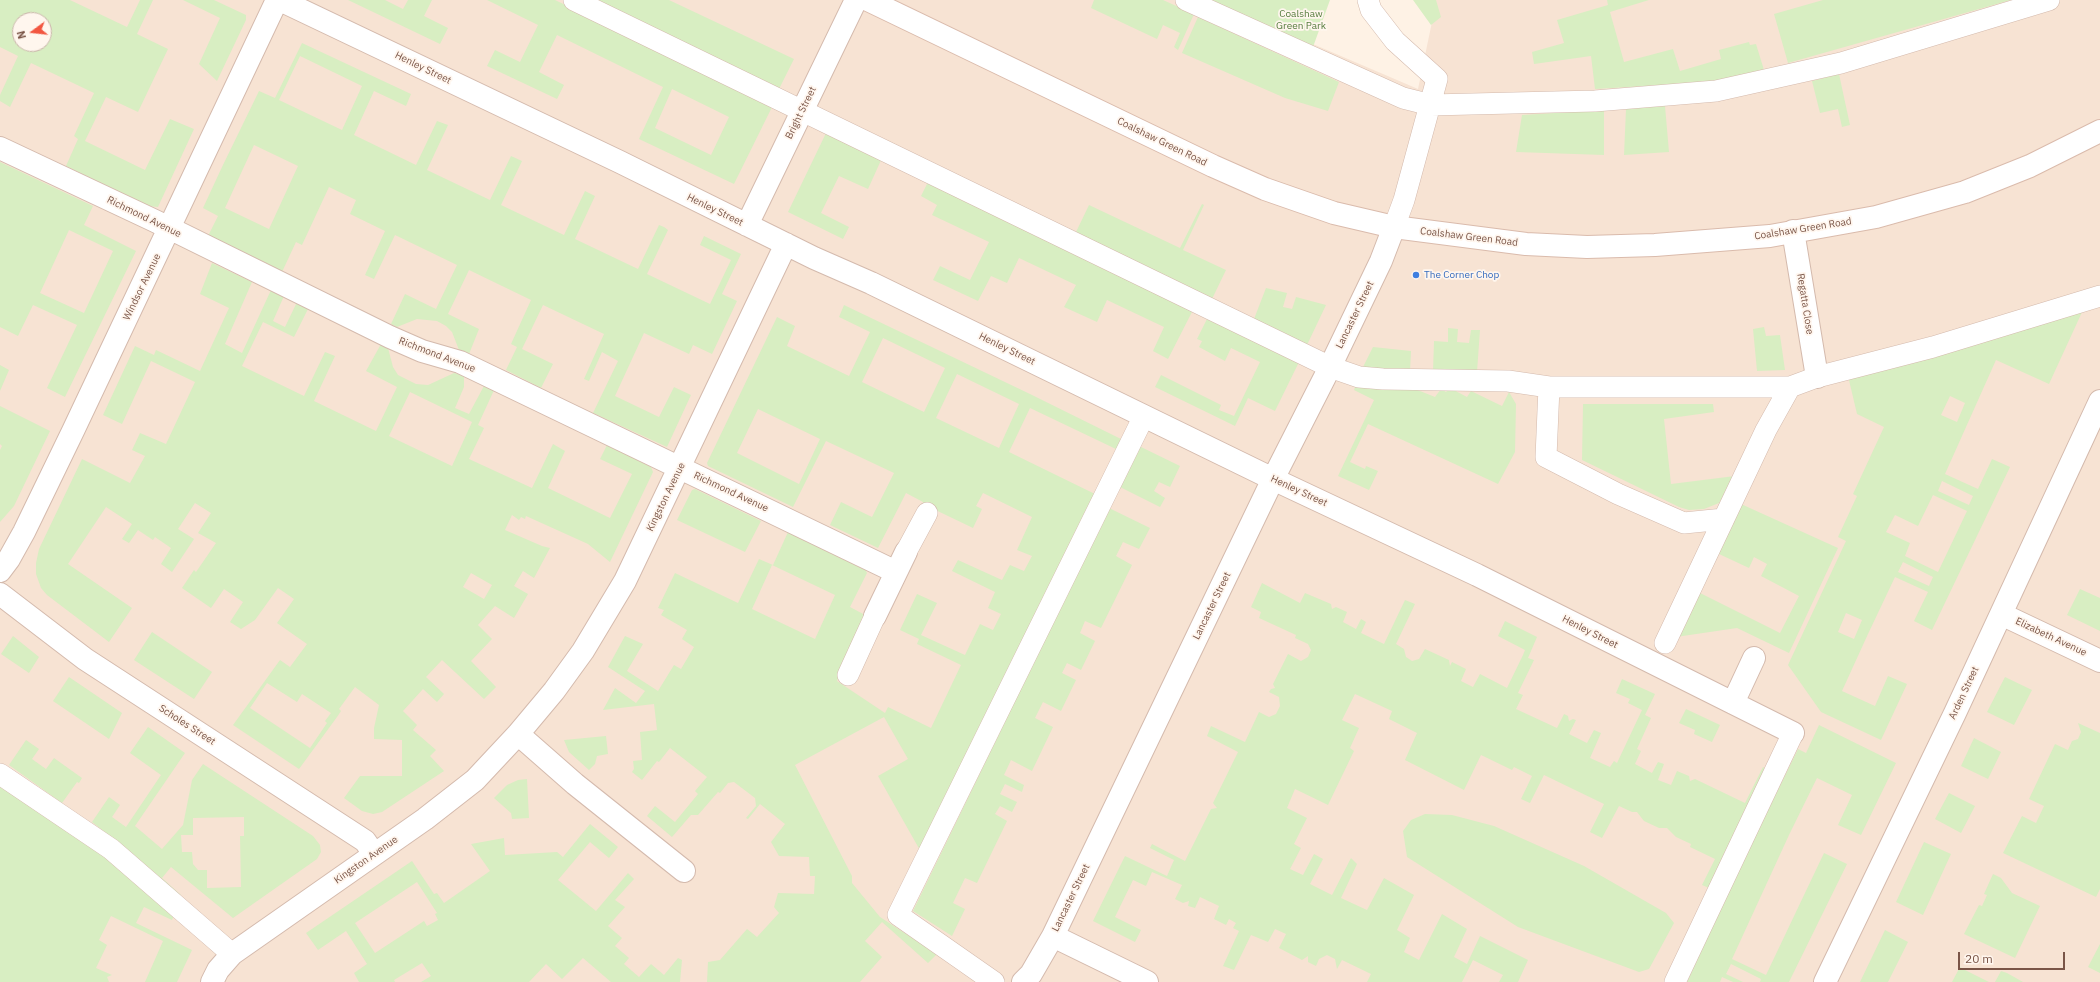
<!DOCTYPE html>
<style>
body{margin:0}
#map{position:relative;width:2100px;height:982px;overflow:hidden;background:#fef2e5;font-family:"IBM Plex Sans",sans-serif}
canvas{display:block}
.north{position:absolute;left:12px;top:12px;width:40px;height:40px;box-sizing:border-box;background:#fff6ee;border:1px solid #cab6ab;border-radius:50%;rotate:255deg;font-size:11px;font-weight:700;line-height:16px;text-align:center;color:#7a5547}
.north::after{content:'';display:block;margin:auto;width:14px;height:18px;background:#f25640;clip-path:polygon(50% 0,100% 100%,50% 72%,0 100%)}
.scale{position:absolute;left:1958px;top:952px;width:107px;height:18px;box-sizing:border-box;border:2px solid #7a5547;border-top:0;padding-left:5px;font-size:12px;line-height:14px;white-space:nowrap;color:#7a5547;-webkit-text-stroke:3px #fff6ee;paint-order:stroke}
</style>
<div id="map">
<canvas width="2100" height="982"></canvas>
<div class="north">N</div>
<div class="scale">20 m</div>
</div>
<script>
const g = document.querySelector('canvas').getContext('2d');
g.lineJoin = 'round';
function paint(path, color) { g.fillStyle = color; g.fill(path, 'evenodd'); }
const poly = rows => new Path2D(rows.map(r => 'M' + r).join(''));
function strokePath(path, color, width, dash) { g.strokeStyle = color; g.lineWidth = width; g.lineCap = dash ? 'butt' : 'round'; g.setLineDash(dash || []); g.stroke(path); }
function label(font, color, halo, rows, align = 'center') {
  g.font = font + ' "IBM Plex Sans",sans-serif'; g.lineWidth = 3.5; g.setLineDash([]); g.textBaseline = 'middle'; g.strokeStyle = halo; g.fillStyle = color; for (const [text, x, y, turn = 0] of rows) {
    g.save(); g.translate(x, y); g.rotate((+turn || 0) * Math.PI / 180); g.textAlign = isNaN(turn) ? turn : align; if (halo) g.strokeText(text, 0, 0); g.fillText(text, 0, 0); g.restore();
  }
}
paint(poly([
 [0,0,1210,0,1418,89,1432,22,1419,0,2100,0,2100,982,0,982],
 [20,20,44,20,44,44,20,44]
]), '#f7e3d3');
paint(poly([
 [0,0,70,0,127,27,140,0,153,0,137,34,168,49,138,112,106,97,85,141,145,170,170,119,194,129,158,207,148,206,66,166,78,139,74,136,94,93,31,63,10,107,0,101,0,95,18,56,0,47],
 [20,20,44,20,44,44,20,44],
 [183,0,214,0,246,15,246,20,217,81,199,64,220,18],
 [348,0,385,0,403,9,408,0,432,0,424,16,448,28,440,44],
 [487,0,555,0,773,105,734,184,639,139,663,87,557,35,539,72,564,85,557,99,487,66,495,50,520,62,538,25],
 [672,89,729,117,711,155,655,128],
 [593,0,669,0,794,59,779,89],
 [1094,0,1163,0,1194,14,1178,50,1174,47,1180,33,1163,25,1157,39,1091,8],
 [1210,0,1330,0,1313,47],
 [1413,0,1436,0,1441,17,1431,25],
 [1607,0,1649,0,1610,12,1624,62,1673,49,1680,71,1721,59,1719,50,1749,42,1750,45,1756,44,1764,70,1713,82,1595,89,1591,56,1534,64,1532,52,1564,43,1557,20,1608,5],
 [1823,0,2011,0,1788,63,1774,14],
 [1198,17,1339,82,1328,111,1285,98,1182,53],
 [302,43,411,94,406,106,374,91,354,135,416,165,437,121,448,125,427,170,490,200,511,156,522,161,501,205,564,235,585,191,595,196,575,239,638,269,659,225,664,227,668,230,647,274,710,304,731,260,700,245,704,236,741,254,722,294,737,301,712,354,693,345,689,354,644,333,615,396,659,417,674,387,691,395,667,447,593,413,618,361,602,352,589,381,584,379,604,334,543,305,522,349,553,364,541,388,506,370,517,347,511,344,531,300,469,270,448,314,479,329,469,354,459,350,452,332,446,326,437,321,417,319,397,327,391,324,405,294,436,309,457,265,395,235,374,279,365,275,385,231,350,214,356,200,329,187,302,245,296,242,282,272,208,236,218,216,203,208,222,167,259,91,275,98],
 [300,56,362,86,342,130,279,100],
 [254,145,298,166,269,229,225,208],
 [1839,74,1850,125,1842,127,1838,109,1820,113,1812,81],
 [1665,106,1669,152,1624,155,1626,109],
 [1604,110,1604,155,1516,152,1522,115],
 [827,131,882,158,868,189,839,176,821,213,849,227,843,239,788,212],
 [0,162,93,206,84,225,136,251,65,397,47,388,77,325,33,305,18,336,0,327],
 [69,230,113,251,84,313,40,293],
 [929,180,1193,310,1168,359,1153,351,1164,327,1107,300,1097,322,1064,307,1076,285,1019,258,1007,283,991,276,978,301,933,280,940,266,970,280,989,242,932,215,937,205,921,196],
 [1202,204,1204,205,1183,250,1226,270,1212,299,1076,232,1089,205,1180,248],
 [212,263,252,282,225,344,242,353,271,290,284,296,273,321,285,327,297,302,309,307,294,337,263,322,242,366,304,396,325,352,335,356,314,401,376,431,397,387,366,371,381,344,388,348,393,367,398,375,416,384,428,385,454,373,464,375,464,387,455,408,469,414,485,384,495,388,478,425,484,428,469,459,532,488,553,444,565,451,548,488,610,518,632,474,600,459,607,445,651,467,653,472,610,562,588,544,526,516,525,519,521,517,519,520,512,515,505,530,542,546,550,548,534,578,523,571,514,586,528,594,514,618,495,606,478,625,492,639,471,661,496,687,484,699,442,660,426,677,444,694,437,702,423,689,403,711,417,725,413,730,436,750,430,756,444,771,382,812,373,814,362,811,344,798,360,776,402,776,402,740,374,739,374,728,379,705,355,687,339,709,341,711,337,717,299,769,233,725,280,660,290,667,307,644,277,623,294,599,278,588,255,620,241,629,230,622,243,602,224,589,211,608,182,588,194,570,196,572,216,543,198,533,211,513,195,503,178,529,194,539,172,572,161,564,171,548,155,537,153,540,138,530,129,543,122,539,132,524,106,507,68,564,132,608,109,642,47,595,41,588,36,574,36,563,39,549,82,459,130,483,145,456,132,450,140,433,166,444,195,382,151,361,122,424,103,415,135,346,154,355,156,350,200,371,229,308,200,294],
 [410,392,472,422,452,466,389,436],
 [471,573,492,585,484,599,463,587],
 [267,683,297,702,302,694,331,713,325,721,327,723,310,748,250,708],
 [1266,288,1287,293,1283,307,1292,309,1296,297,1326,305,1307,345,1254,319],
 [844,305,1030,394,1123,440,1118,450,1030,408,1009,452,1097,495,921,852,878,776,908,759,884,717,795,765,852,876,852,883,880,917,937,954,928,963,882,922,865,941,882,957,860,982,707,982,708,962,720,960,747,929,757,937,779,913,774,907,778,893,814,894,815,876,810,876,809,857,779,856,771,842,785,824,760,804,748,819,746,818,756,806,755,798,734,782,728,783,720,793,718,792,698,815,691,815,672,837,647,816,655,806,675,822,698,794,695,791,707,777,670,748,659,762,657,761,642,780,632,772,634,769,633,761,642,760,640,732,657,730,654,704,603,710,615,688,636,703,645,691,608,667,625,636,643,644,627,671,658,691,674,665,681,669,694,647,682,639,687,630,661,615,664,610,658,608,675,573,738,603,759,559,773,565,788,532,865,569,867,573,850,607,867,616,837,681,885,713,888,707,931,728,961,665,917,644,919,639,900,630,917,594,937,603,921,635,965,655,980,624,993,630,1001,614,988,608,995,592,952,571,958,560,1002,580,1010,565,1024,571,1032,556,1017,550,1032,517,983,493,976,506,982,509,973,528,923,504,923,502,906,493,878,548,830,525,841,502,872,517,894,473,826,441,793,507,708,466,707,463,777,317,795,326,787,346,849,376,870,332,839,317],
 [883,338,945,368,924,412,862,382],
 [957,374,1019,404,999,448,936,418],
 [758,409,820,439,799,484,737,453],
 [772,565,835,595,815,639,752,609],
 [2083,310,2049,384,1996,360,1945,474,1978,489,1992,459,2010,467,1932,630,1914,621,1928,592,1895,577,1868,634,1842,691,1875,706,1888,676,1907,684,1881,740,1821,712,1788,665,1846,541,1838,537,1857,496,1853,494,1884,427,1857,414,1848,376],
 [1950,396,1965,403,1957,422,1941,415],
 [1942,481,1973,496,1969,505,1938,491],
 [1933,495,1967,511,1938,572,1905,556,1910,543,1886,532,1895,515,1918,526],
 [1903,562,1933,577,1929,586,1898,572],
 [1846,613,1862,620,1854,639,1838,632],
 [1208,317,1299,362,1275,411,1248,398,1235,426,1155,387,1161,375,1221,405,1219,410,1234,416,1260,362,1231,348,1225,361,1199,347,1202,341,1197,339],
 [1764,327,1766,336,1780,335,1785,370,1757,371,1753,329],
 [1448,328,1458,329,1457,342,1469,343,1471,330,1480,330,1477,372,1433,371,1434,341,1448,342],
 [1373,347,1411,351,1410,371,1362,369],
 [0,365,9,370,0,391],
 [1356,385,1415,389,1435,397,1441,389,1446,392,1450,388,1467,397,1471,391,1502,406,1509,392,1516,404,1515,452,1498,484,1368,424,1350,462,1365,469,1366,466,1378,471,1369,490,1338,476,1374,400,1354,390],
 [1583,404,1713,404,1714,412,1664,419,1671,484,1735,476,1719,503,1704,509,1689,510,1679,507,1582,460],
 [0,406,50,431,14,506,0,522,0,450,2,446,0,444],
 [1139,446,1180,466,1170,487,1159,482,1154,491,1165,498,1160,507,1120,487],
 [695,489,761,521,745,552,677,520,692,490],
 [1741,504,1838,548,1789,653,1737,628,1676,637],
 [1719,554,1749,568,1754,557,1767,564,1761,576,1799,596,1780,633,1700,593],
 [1109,508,1150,528,1139,549,1123,542,1116,556,1132,565,1101,628,1085,621,1080,633,1095,641,1081,670,1067,663,1062,673,1076,680,1061,711,1043,702,1035,718,1053,727,1032,771,1011,760,1004,775,1024,785,1022,792,1005,784,1000,794,1017,802,1012,812,1000,806,995,814,1007,821,977,883,965,878,953,903,965,909,952,936,913,911],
 [1262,583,1300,603,1305,593,1331,604,1332,609,1336,607,1347,612,1343,622,1356,629,1361,619,1366,622,1361,633,1384,644,1405,600,1415,604,1396,644,1404,649,1406,657,1412,661,1419,659,1425,649,1449,660,1450,666,1452,662,1466,669,1461,681,1473,687,1480,674,1507,688,1523,655,1525,650,1498,636,1505,621,1537,637,1528,658,1534,660,1518,693,1523,695,1516,709,1557,728,1564,714,1568,716,1569,721,1573,719,1576,720,1569,734,1587,743,1594,730,1601,733,1590,758,1610,767,1614,761,1617,763,1642,710,1628,703,1630,699,1616,693,1622,679,1655,694,1645,715,1651,718,1637,749,1641,751,1635,764,1652,773,1658,762,1664,764,1658,780,1671,785,1677,771,1689,776,1690,781,1695,779,1745,803,1763,767,1766,769,1709,888,1702,885,1715,859,1690,847,1691,844,1676,837,1667,828,1659,828,1644,821,1637,812,1632,812,1619,806,1602,838,1590,832,1604,804,1544,775,1530,803,1521,799,1532,776,1514,767,1512,770,1481,755,1464,790,1405,760,1417,733,1389,719,1392,711,1355,694,1342,720,1359,728,1350,748,1354,751,1328,805,1295,789,1287,808,1307,818,1294,844,1301,848,1290,869,1303,875,1314,854,1323,859,1310,884,1332,895,1351,858,1357,864,1341,898,1367,910,1384,878,1414,895,1397,930,1410,938,1404,952,1419,960,1442,914,1467,929,1454,957,1467,964,1480,936,1528,960,1518,982,1499,982,1503,975,1473,960,1462,982,1367,982,1371,974,1342,960,1337,969,1335,959,1327,955,1319,959,1316,966,1308,962,1308,956,1302,960,1279,948,1286,934,1275,929,1268,942,1251,935,1234,970,1223,966,1239,931,1233,928,1236,923,1229,919,1226,925,1214,919,1219,906,1200,897,1195,908,1188,906,1189,901,1183,903,1175,899,1182,885,1152,872,1146,886,1133,880,1115,917,1141,930,1135,942,1093,921,1125,856,1167,876,1174,860,1150,848,1152,844,1185,861,1211,809,1217,808,1213,803,1238,752,1207,736,1211,726,1245,742,1259,712,1269,717,1276,714,1280,706,1279,697,1269,692,1271,689,1275,688,1273,684,1288,654,1301,661,1308,657,1311,650,1308,644,1295,638,1296,635,1259,618,1261,612,1251,607],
 [2080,589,2100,598,2100,631,2067,615],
 [152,632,212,672,194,699,134,660],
 [13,636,39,657,29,673,1,654],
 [69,677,122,713,109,739,53,701],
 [2005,677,2032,690,2014,725,1987,712],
 [1686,709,1720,725,1712,742,1694,734,1695,730,1679,723],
 [2078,723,2100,733,2100,889,2096,897,2003,853,2022,816,2036,823,2044,806,2029,799,2055,744,2068,750,2072,741,2078,739,2081,732],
 [1819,725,1896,763,1861,835,1838,825,1852,795,1817,778,1789,835,1732,959,1766,975,1824,853,1847,864,1789,982,1760,982,1761,979,1731,964,1726,974,1743,982,1733,982,1722,977,1720,982,1687,982,1718,913,1798,749,1806,753],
 [148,727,185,753,135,826,162,849,183,825,192,780,203,764,313,836,320,845,321,852,317,859,233,918,171,867,162,878,181,895,179,898,121,845,92,822,109,797,120,805,112,817,126,827,161,775,130,753],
 [244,817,244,836,240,836,241,887,207,888,207,870,198,870,193,864,192,852,182,852,181,835,193,835,193,818],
 [606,736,608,754,597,756,595,764,589,770,569,752,564,740],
 [1974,738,2001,752,1988,779,1961,766],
 [26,740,39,749,32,759,46,769,54,758,82,778,79,783,77,782,62,803,9,765],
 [527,779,529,818,512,819,511,813,494,798,507,785,518,780],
 [0,784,107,855,175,913,172,920,144,907,136,923,192,950,177,982,145,982,163,941,111,916,99,940,107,945,96,968,112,975,107,977,109,982,0,982],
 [1949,793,1975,806,1961,833,1935,819],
 [1425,814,1452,815,1494,826,1584,866,1666,913,1674,923,1649,969,1639,972,1518,927,1407,857,1403,831,1411,820],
 [590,824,618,847,609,858,590,842,558,880,596,911,628,873,634,879,615,900,625,907,608,926,622,938,615,946,629,958,624,964,639,977,651,964,664,975,678,958,682,960,680,982,611,982,583,958,562,979,546,964,529,982,421,982,431,976,422,963,394,980,395,982,359,982,354,973,367,964,346,931,318,950,306,933,412,861,434,894,437,893,444,903,490,871,471,844,504,838,505,855,557,852,563,857],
 [417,882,437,913,435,914,438,920,427,926,424,921,375,953,355,923],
 [1924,842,1951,854,1923,915,1896,902],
 [1993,874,2001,878,2012,893,2040,906,2015,958,1964,934,1979,905,1982,906,1987,895,1984,894],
 [1885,930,1908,942,1888,982,1860,982],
 [2100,944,2100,973,2088,967],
 [1960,967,1965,970,1989,982,1952,982],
 [2001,971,2007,973,2023,982,1995,982]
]), '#d8eec2');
const service = poly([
 [574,0,1330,367,1359,377,1383,379,1508,381,1549,387,1790,387],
 [1186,0,1403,98,1431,105,1595,101,1716,91,1841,63,2049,0],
 [1368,0,1371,10,1395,41,1437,79,1404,200,1394,227],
 [1549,387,1546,457,1618,494,1684,523,1724,519],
 [906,552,927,513],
 [1665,643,1766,430,1790,387,1817,377,1933,347,2100,296],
 [848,675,875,616],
 [0,774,111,849,232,954],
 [994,982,898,915,1144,416],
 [1675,982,1793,733]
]);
const minor = poly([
 [280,0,620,162,814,258,871,283,1273,479,1477,575,1793,733],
 [0,148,155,221,390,337,422,351,460,362,896,572],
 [747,225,856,0],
 [1793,231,1817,377],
 [0,571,9,559,24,532,73,431,277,0],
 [0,594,85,659,365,841,374,854],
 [2001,614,2100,661],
 [875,616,906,552],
 [1733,703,1754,658],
 [518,734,575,784,684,871],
 [1053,936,1147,982],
 [212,982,218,970,232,954,425,819,475,780,518,734,554,691,583,651,625,581,786,244],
 [1023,982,1031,974,1053,936,1273,479,1330,367,1381,261,1394,227],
 [1825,982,1955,713,2100,401]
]);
const secondary = poly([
 [868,0,1213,166,1265,189,1334,213,1394,227,1526,244,1587,247,1655,245,1770,236,1876,217,1965,192,2030,166,2100,131]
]);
strokePath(service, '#d4baad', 22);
strokePath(minor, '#d4baad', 24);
strokePath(secondary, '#dabbac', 24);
strokePath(service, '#fff', 21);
strokePath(minor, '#fff', 22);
strokePath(secondary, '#fff', 22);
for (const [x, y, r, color] of [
 [1416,275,4,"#3f7fe0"]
]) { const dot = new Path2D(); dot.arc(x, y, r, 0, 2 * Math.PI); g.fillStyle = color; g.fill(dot); strokePath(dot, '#fff6ee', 1.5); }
label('10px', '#547b3c', '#fff6ee', [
 ["Coalshaw",1301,14],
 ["Green Park",1301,26]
]);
label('10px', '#7a5547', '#fff6ee', [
 ["Henley Street",423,68,26],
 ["Bright Street",801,113,-64],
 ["Coalshaw Green Road",1162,142,26],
 ["Henley Street",715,210,26],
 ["Richmond Avenue",144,217,26],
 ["Coalshaw Green Road",1803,229,-9],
 ["Coalshaw Green Road",1469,237,7],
 ["Windsor Avenue",142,287,-64],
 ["Regatta Close",1805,304,81],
 ["Lancaster Street",1355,315,-64],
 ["Henley Street",1007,349,26],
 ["Richmond Avenue",437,355,21],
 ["Henley Street",1299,491,25],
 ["Richmond Avenue",731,492,25],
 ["Kingston Avenue",666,497,-64],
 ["Lancaster Street",1212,606,-64],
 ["Henley Street",1590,632,27],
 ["Elizabeth Avenue",2051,637,25],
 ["Arden Street",1964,693,-65],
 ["Scholes Street",187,725,33],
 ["Kingston Avenue",366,860,-35],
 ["Lancaster Street",1071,898,-64]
]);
label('10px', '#366cbe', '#fff6ee', [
 ["The Corner Chop",1424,275]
], 'left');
</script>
